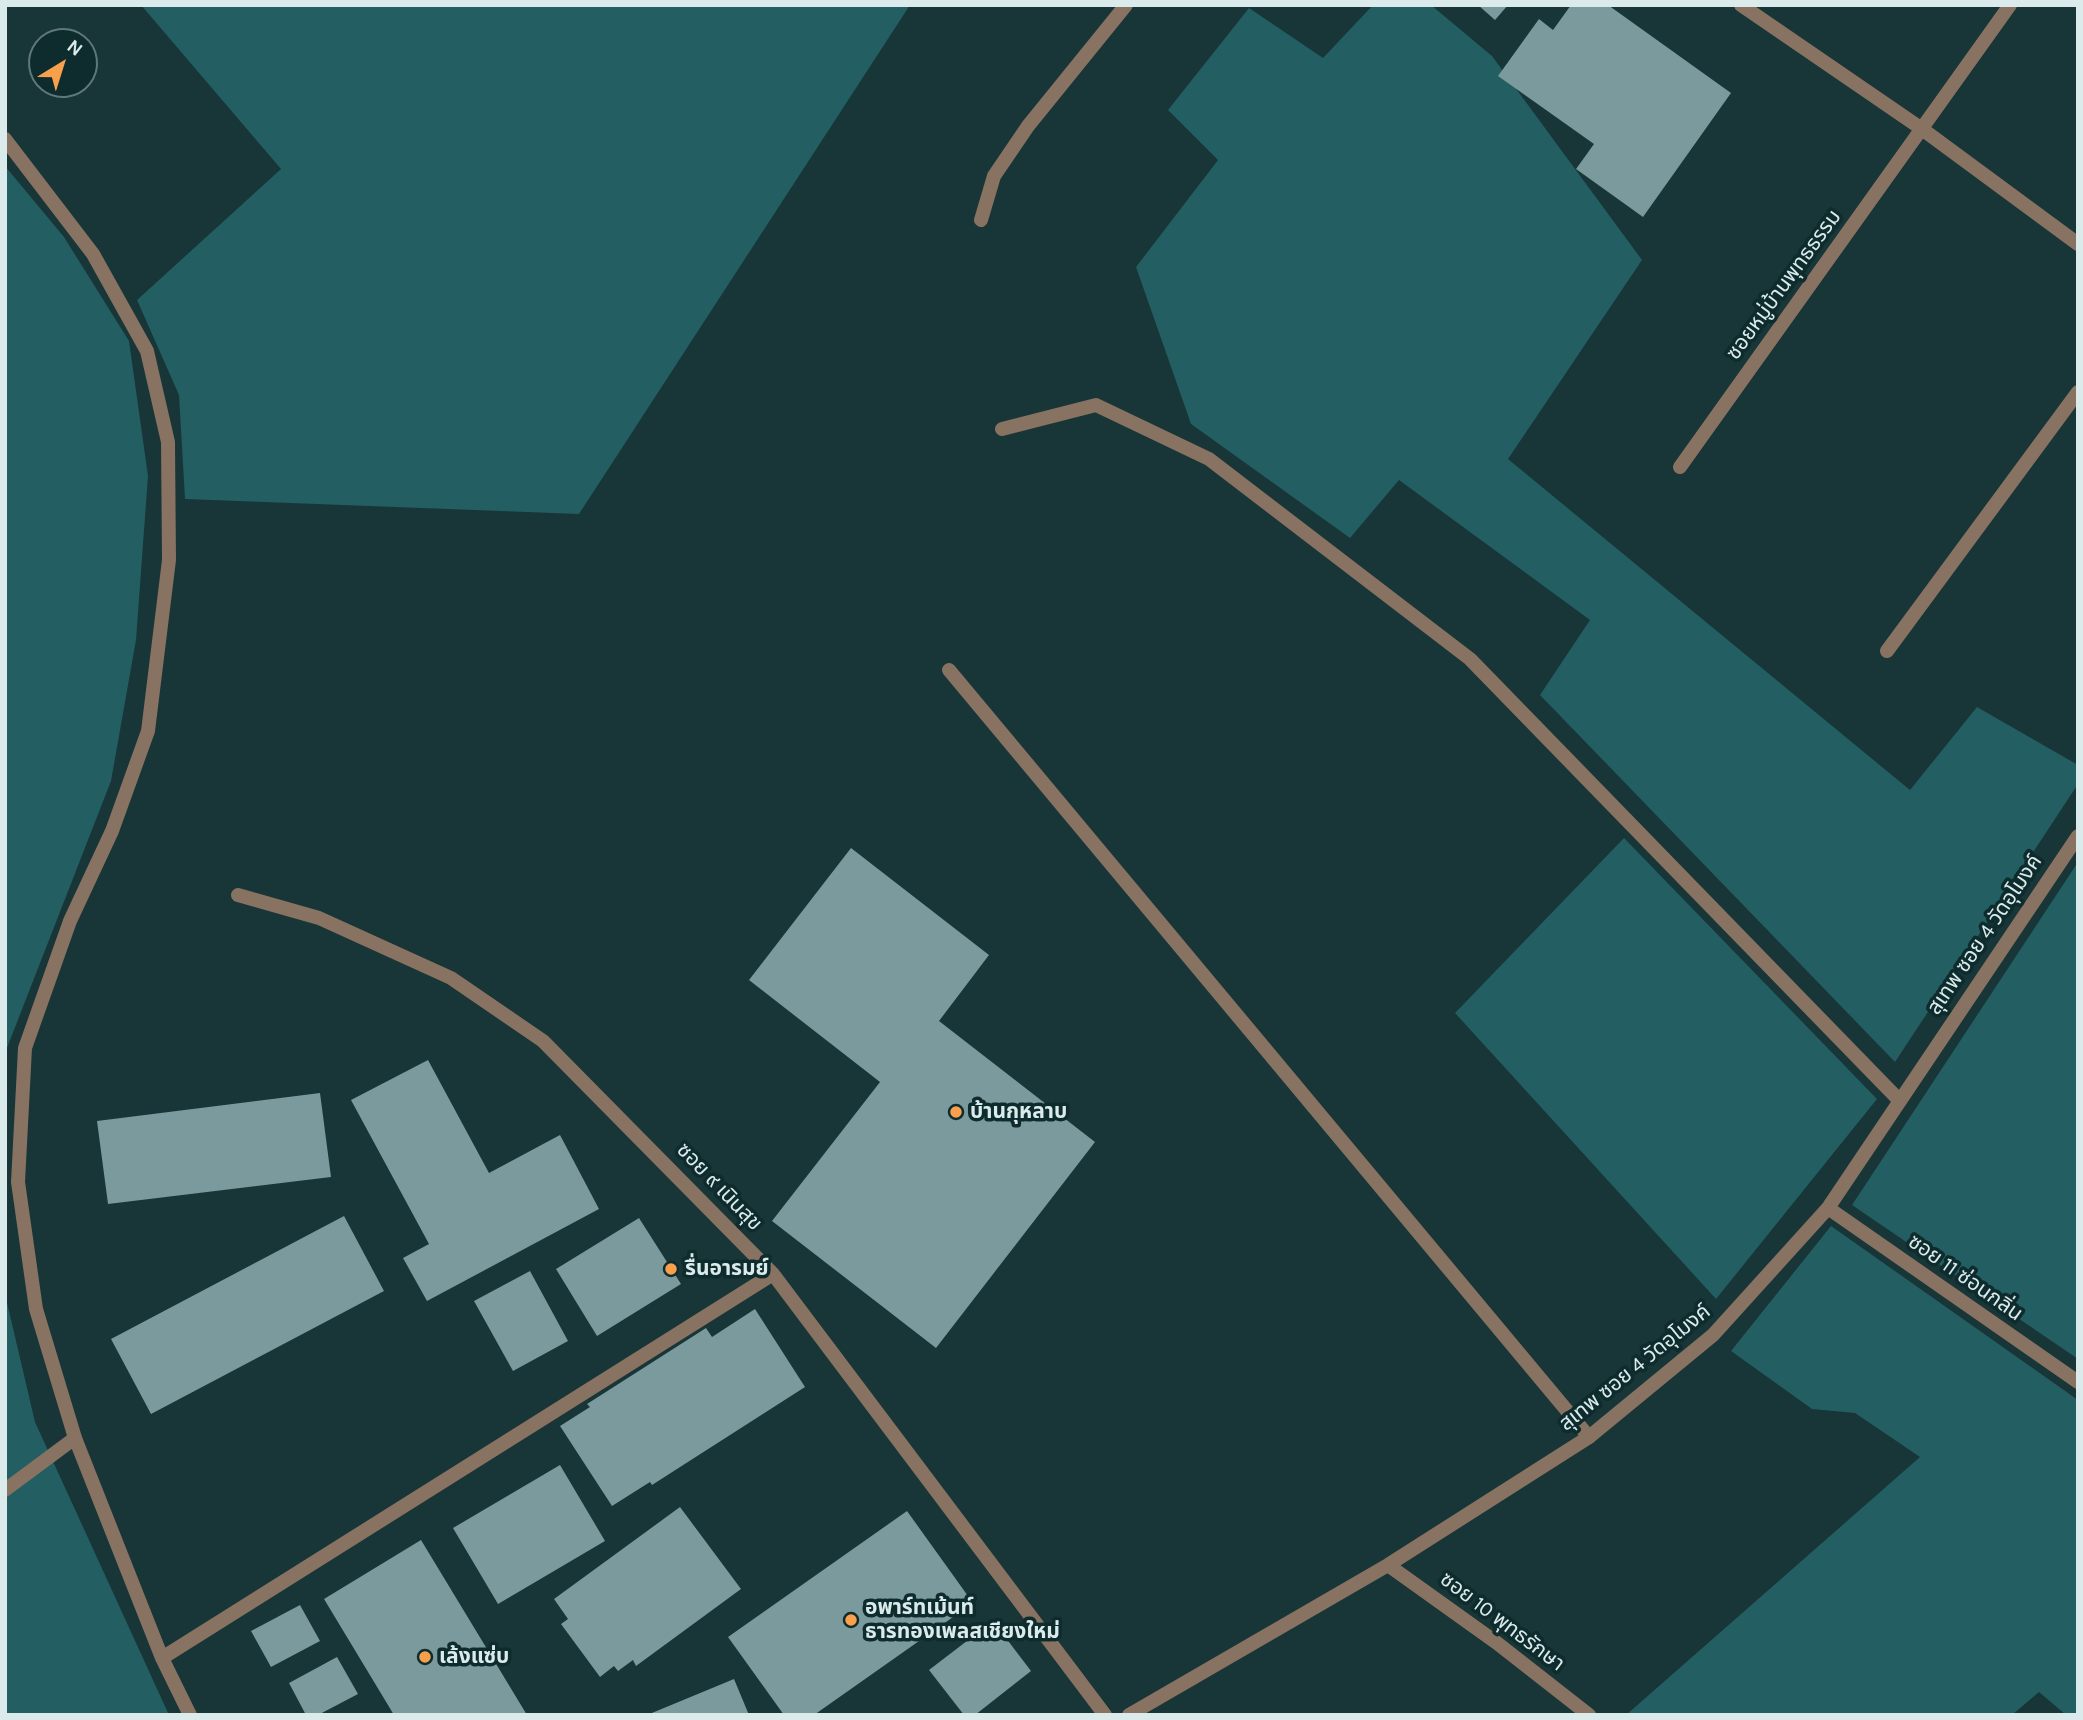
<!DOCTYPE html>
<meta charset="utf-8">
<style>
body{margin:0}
#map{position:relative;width:2083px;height:1720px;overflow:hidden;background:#183537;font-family:Karla,sans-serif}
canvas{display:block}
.frame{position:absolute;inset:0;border:7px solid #dbebec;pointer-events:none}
.north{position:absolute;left:28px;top:28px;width:70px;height:70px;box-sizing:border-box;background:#0e2b2d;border:2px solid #607879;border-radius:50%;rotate:38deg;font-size:19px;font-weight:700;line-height:28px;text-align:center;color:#dbebec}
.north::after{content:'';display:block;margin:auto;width:24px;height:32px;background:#f9a04d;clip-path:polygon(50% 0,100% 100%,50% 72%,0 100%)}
</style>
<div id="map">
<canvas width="2083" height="1720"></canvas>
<div class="frame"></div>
<div class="north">N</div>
</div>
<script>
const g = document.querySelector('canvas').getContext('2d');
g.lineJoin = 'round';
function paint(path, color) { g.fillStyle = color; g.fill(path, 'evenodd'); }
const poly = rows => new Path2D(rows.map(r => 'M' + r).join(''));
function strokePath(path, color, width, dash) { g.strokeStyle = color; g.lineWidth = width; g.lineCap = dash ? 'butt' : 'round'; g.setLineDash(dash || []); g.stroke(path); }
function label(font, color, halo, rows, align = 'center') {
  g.font = font + ' Karla,"Noto Sans Thai",sans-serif'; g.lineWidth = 7; g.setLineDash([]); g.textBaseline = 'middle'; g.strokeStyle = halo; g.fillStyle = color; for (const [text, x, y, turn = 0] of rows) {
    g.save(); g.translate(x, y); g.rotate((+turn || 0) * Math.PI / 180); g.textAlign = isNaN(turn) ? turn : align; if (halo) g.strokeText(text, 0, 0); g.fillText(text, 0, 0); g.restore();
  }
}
paint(poly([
 [141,5,910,5,579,514,185,499,179,395,137,300,281,169],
 [1373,5,1431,5,1492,56,1642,260,1508,459,1910,790,1977,707,2078,765,2078,784,1895,1062,1540,695,1590,620,1399,480,1350,538,1191,424,1136,267,1218,160,1168,110,1249,8,1323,58],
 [5,166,64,237,129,341,148,476,136,640,111,781,5,1053],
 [1624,838,1877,1099,1716,1299,1455,1013],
 [2078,862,2078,1359,1852,1205],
 [1831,1226,2078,1400,2078,1715,2066,1715,2039,1692,2012,1715,1626,1715,1920,1457,1855,1413,1812,1409,1731,1351],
 [5,1294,35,1422,169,1715,5,1715]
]), '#225e62');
paint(poly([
 [1478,5,1508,5,1495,20],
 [1571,5,1608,5,1731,93,1643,217,1576,169,1594,144,1498,76,1539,19,1553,30],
 [851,848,989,955,939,1021,1095,1142,936,1348,772,1221,880,1082,749,980],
 [428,1060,489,1173,560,1135,599,1209,427,1301,403,1258,429,1244,351,1100],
 [320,1093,331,1177,108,1204,97,1121],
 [344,1216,384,1291,151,1414,111,1339],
 [639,1218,681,1284,597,1336,556,1269],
 [530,1271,568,1341,513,1371,474,1301],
 [755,1309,805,1387,652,1485,650,1482,612,1506,560,1426,590,1407,587,1404,706,1328,712,1337],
 [560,1465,605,1541,498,1604,453,1528],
 [680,1507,741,1589,636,1666,633,1660,618,1671,614,1666,600,1677,561,1624,568,1619,554,1599],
 [907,1511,973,1603,814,1715,784,1715,728,1637],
 [421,1540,527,1715,394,1715,324,1599],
 [300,1605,320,1641,271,1667,251,1631],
 [993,1621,1031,1671,975,1715,964,1715,929,1670],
 [337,1657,358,1694,318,1715,306,1715,289,1683],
 [734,1679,749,1715,647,1715]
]), '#7b9a9d');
strokePath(poly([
 [949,670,1589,1437],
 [5,1490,75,1438]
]), '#887261', 14);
strokePath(poly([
 [1741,5,1922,129,2078,244],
 [5,139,93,254,147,351,168,442,169,560,148,731,112,831,70,921,25,1048,18,1182,36,1309,75,1438,162,1658,190,1715],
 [981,220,994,176,1028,126,1126,5],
 [1002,429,1096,405,1209,459,1470,659,1899,1100],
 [1680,467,2010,5],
 [1887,651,2078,392],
 [238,895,319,918,451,978,543,1041,773,1274,1105,1715],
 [1828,1208,2078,1382],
 [1388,1565,1497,1643,1589,1715],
 [162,1658,773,1274],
 [1129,1715,1388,1565,1589,1437,1713,1335,1828,1208,2078,836]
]), '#887261', 14);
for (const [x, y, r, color] of [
 [956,1112,7,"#f9a04d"],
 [671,1269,7,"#f9a04d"],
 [851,1620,7,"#f9a04d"],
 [425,1657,7,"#f9a04d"]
]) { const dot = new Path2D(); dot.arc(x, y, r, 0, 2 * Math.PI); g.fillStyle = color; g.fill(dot); strokePath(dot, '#0e2b2d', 2.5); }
label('21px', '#dbebec', '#0e2b2d', [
 ["ซอยหมู่บ้านพุทธธรรม",1784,285,-54],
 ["สุเทพ ซอย 4 วัดอุโมงค์",1985,935,-56],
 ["ซอย ๙ เนินสุข",719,1187,46],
 ["ซอย 11 ซ่อนกลิ่น",1965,1278,35],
 ["สุเทพ ซอย 4 วัดอุโมงค์",1635,1368,-39],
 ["ซอย 10 พุทธรักษา",1502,1622,37]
]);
label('bold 21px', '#dbebec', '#0e2b2d', [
 ["บ้านกุหลาบ",970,1112],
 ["รื่นอารมย์",685,1269],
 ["อพาร์ทเม้นท์",865,1608],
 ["ธารทองเพลสเชียงใหม่",865,1632],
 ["เล้งแซ่บ",439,1657]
], 'left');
</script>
